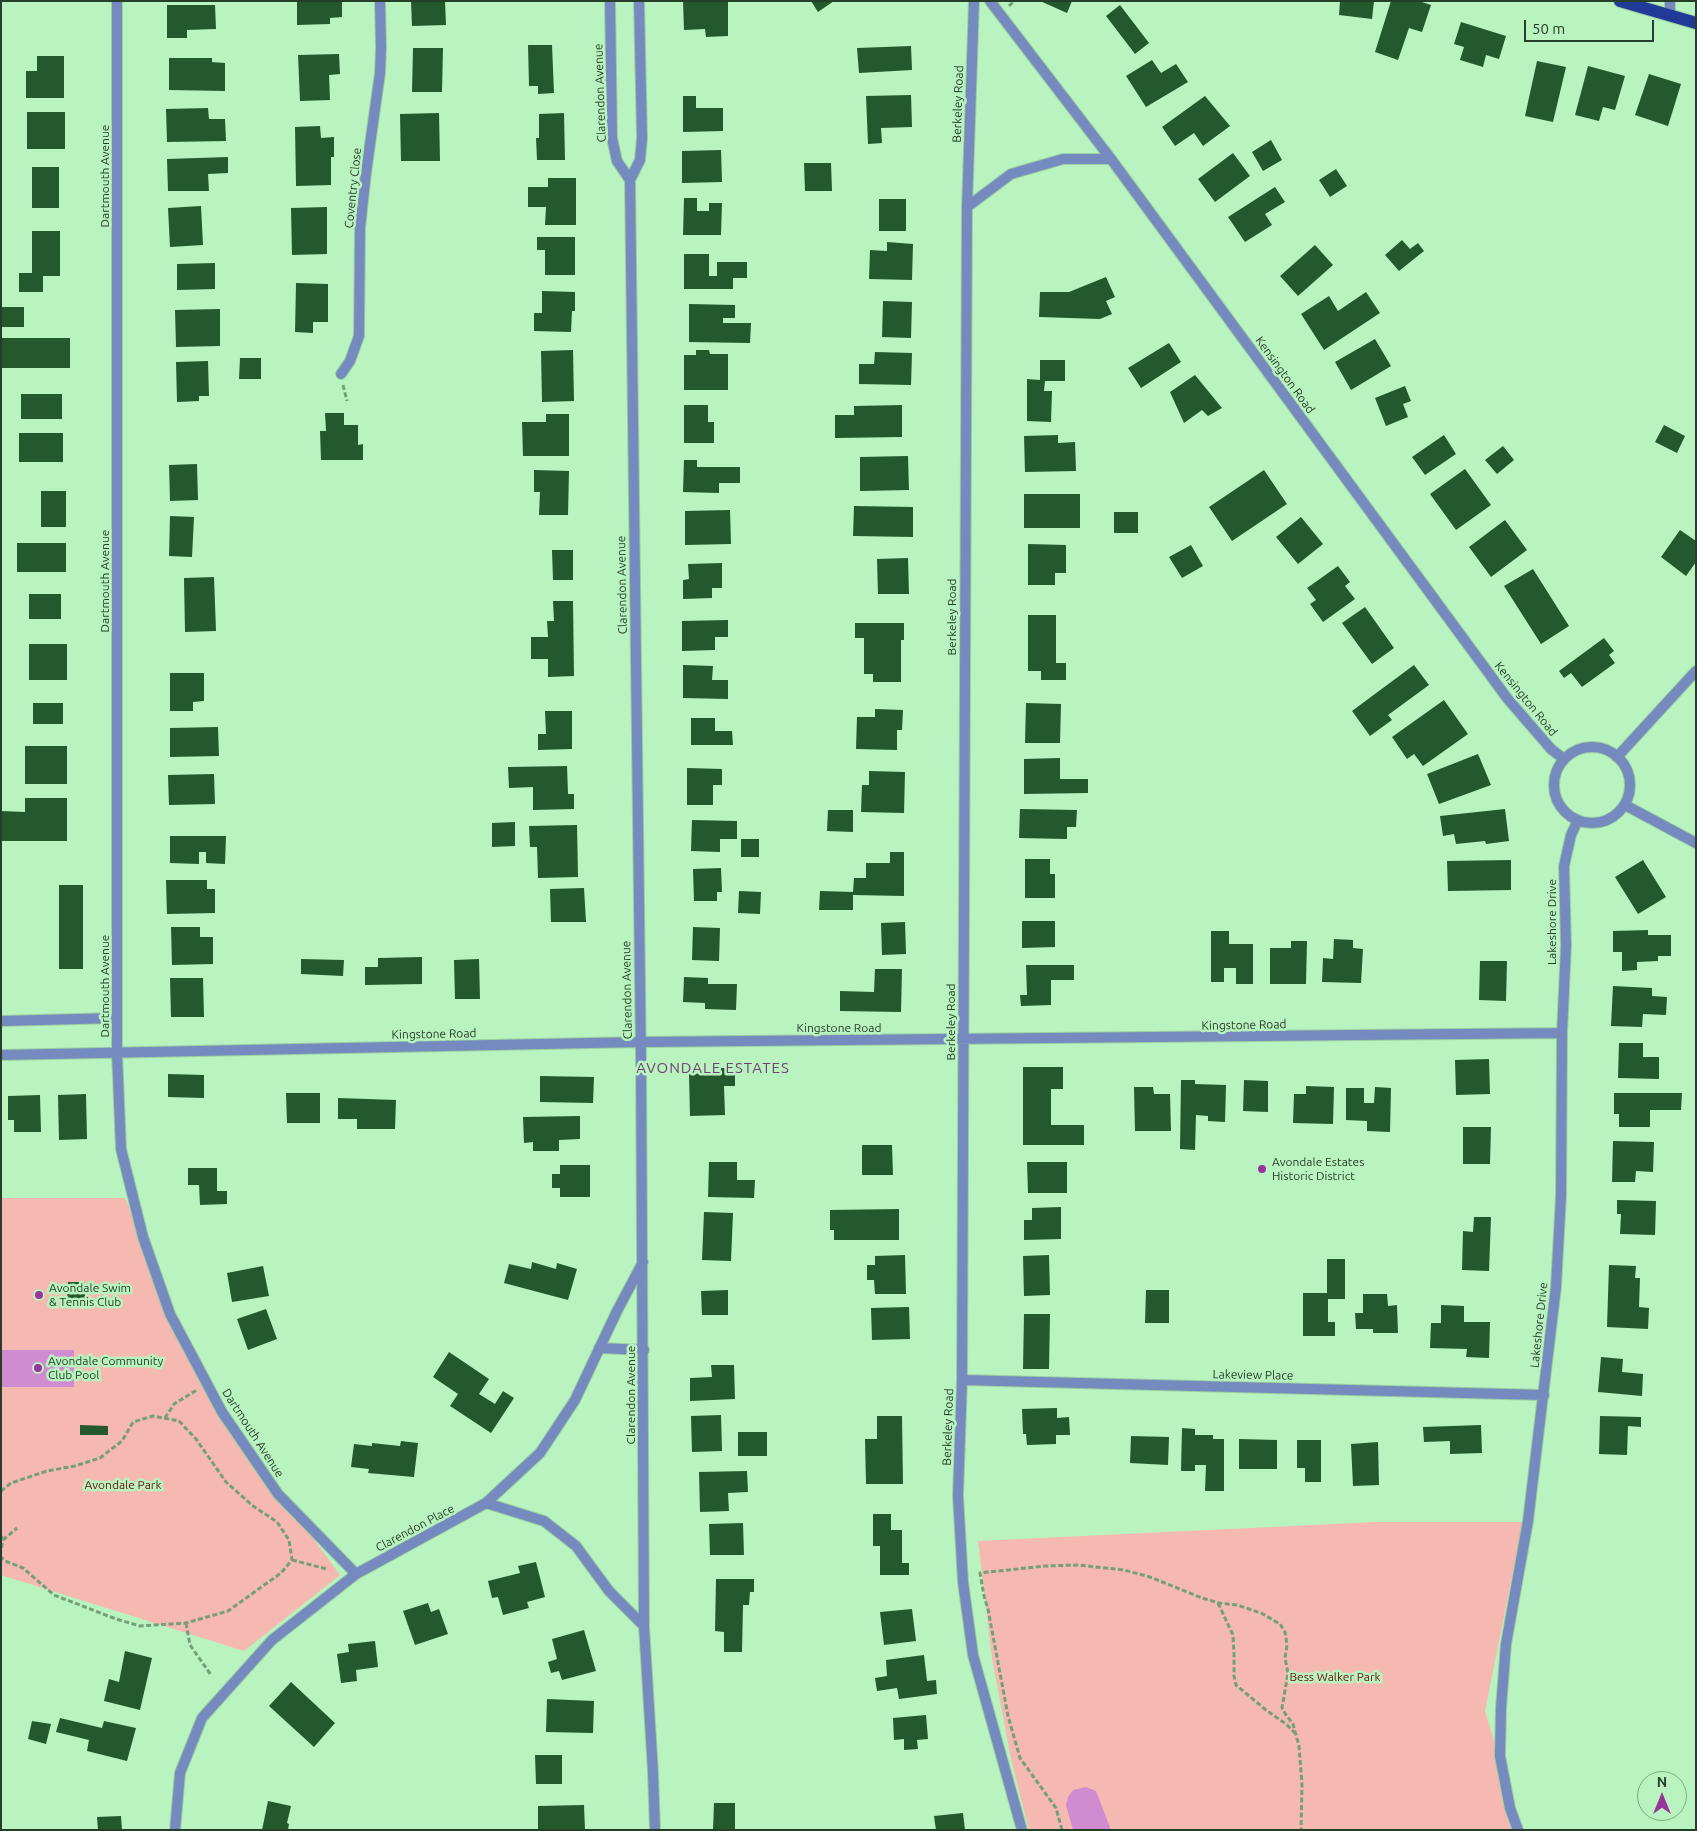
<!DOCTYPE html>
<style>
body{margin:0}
#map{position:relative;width:1697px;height:1831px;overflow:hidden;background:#b9f3bf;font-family:Ubuntu,sans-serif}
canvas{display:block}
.frame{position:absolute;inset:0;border:2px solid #263d28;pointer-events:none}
.north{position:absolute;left:1637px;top:1771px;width:50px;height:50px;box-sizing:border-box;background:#b9f3bf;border:1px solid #7eaa83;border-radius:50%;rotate:0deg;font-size:14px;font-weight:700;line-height:20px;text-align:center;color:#263d28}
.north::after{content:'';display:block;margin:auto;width:18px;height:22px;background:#98349a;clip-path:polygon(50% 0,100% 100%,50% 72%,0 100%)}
.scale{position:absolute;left:1524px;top:20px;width:130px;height:22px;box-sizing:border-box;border:2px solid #263d28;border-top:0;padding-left:6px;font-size:15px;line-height:18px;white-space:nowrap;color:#263d28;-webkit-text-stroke:4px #b9f3bf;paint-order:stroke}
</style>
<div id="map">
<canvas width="1697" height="1831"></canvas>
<div class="frame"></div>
<div class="north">N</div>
<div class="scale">50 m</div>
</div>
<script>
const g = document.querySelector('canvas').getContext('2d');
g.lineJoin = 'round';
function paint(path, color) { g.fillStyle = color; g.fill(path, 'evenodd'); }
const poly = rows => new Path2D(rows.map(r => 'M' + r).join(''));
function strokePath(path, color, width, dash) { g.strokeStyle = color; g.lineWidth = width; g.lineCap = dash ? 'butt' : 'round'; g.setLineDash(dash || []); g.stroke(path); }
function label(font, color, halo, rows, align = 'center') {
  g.font = font + ' Ubuntu,sans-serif'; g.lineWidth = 5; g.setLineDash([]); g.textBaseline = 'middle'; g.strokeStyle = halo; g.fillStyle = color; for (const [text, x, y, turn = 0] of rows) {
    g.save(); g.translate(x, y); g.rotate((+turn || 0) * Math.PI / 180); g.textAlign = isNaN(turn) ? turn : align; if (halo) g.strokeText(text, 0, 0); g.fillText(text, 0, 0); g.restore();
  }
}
paint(poly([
 [1,1198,125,1198,211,1399,340,1575,244,1651,1,1575],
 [1376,1522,1523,1522,1485,1711,1521,1830,1029,1830,1011,1759,992,1658,978,1541]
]), '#f5b9b1');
paint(poly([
 [1,1350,74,1350,74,1387,1,1387],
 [1086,1787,1096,1791,1111,1830,1073,1830,1066,1805,1068,1797,1073,1790]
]), '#d18bd0');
paint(poly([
 [297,1,342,1,342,17,330,18,330,24,297,25],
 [411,1,445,1,446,25,412,26],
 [683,1,728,1,728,36,706,37,705,29,684,30],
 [811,1,834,1,818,12],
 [1040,1,1072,1,1067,13],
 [1340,1,1374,1,1372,19,1339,15],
 [1391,1,1419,1,1431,5,1422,32,1409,28,1398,60,1375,52],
 [167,5,215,5,216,29,187,30,187,38,167,38],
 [1120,5,1149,43,1135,54,1106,16],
 [1461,22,1506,36,1499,59,1486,55,1483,67,1460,60,1464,47,1454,44],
 [528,45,552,45,554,93,538,94,538,86,529,86],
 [911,46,912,70,859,73,857,48],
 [413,48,443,48,442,92,412,92],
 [339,54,340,74,329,75,330,100,300,101,298,55],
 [37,56,64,56,64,98,26,98,26,71,37,71],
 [169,58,212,58,212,62,225,63,225,91,169,90],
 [1152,60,1161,73,1176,64,1188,82,1146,107,1126,76],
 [1537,61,1566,67,1553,122,1525,116],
 [1588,66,1625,76,1615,110,1603,107,1599,121,1575,115],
 [1649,74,1681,84,1668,126,1635,115],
 [911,95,912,127,881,128,882,143,868,144,866,96],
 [683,96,696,96,696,108,723,108,723,131,683,132],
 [1205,96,1230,126,1203,146,1194,133,1175,146,1162,127],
 [208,108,209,119,225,119,226,141,167,142,166,109],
 [27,112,65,112,65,149,27,149],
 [439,113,440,161,401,161,400,114],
 [564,113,565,160,537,160,536,138,539,138,539,114],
 [320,126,321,138,334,137,334,157,331,157,331,185,296,186,295,127],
 [1271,140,1282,160,1263,171,1252,152],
 [721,150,722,182,682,183,682,151],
 [1233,153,1250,176,1215,202,1198,179],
 [228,157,228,173,208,174,209,191,168,191,167,159],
 [804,163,831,163,832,191,805,191],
 [32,167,59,167,59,208,32,208],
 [1336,169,1347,186,1330,197,1319,180],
 [548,178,576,178,576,225,545,225,546,207,528,207,528,187,548,187],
 [1275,187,1285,202,1265,214,1272,225,1245,242,1228,217],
 [684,198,697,198,697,211,709,211,709,203,722,203,721,235,683,235],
 [879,199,906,199,906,231,879,231],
 [201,206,203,245,170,247,168,208],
 [327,207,327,254,292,255,291,208],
 [32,231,60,231,60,276,43,276,43,292,19,292,19,273,32,273],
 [537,237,575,237,575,275,545,275,545,250,537,250],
 [1402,240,1410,249,1418,243,1424,251,1399,271,1385,255],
 [887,242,913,244,912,280,869,279,870,250,887,251],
 [1315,245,1333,265,1298,296,1280,276],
 [684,254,709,254,709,276,717,276,717,262,747,262,747,278,733,278,733,289,684,289],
 [215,263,215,289,177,290,177,264],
 [1106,277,1115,297,1106,301,1112,314,1100,319,1039,317,1040,292,1069,292],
 [296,283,328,284,328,322,313,322,313,333,295,332],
 [542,291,575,292,575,311,572,311,571,332,534,331,534,313,542,313],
 [1366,292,1380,313,1324,350,1301,314,1329,296,1338,311],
 [883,301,912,302,911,338,882,337],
 [689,304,735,305,735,318,723,318,723,323,751,323,750,343,689,342],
 [2,307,24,307,24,327,2,327],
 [220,309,220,346,176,347,175,310],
 [1,338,70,338,70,368,1,368],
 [1375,339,1391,366,1351,390,1335,362],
 [1169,343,1181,362,1141,388,1128,368],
 [573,350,574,401,542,402,541,351],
 [696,350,709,350,710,354,728,354,728,390,684,390,684,355,696,355],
 [875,352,912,353,911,385,859,384,859,364,874,364],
 [240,358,261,358,261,379,239,379],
 [1040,360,1065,360,1065,381,1045,381,1044,391,1052,391,1051,422,1027,421,1027,379,1040,380],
 [208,361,209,396,199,396,199,401,177,402,176,362],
 [1195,375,1222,408,1208,416,1202,410,1184,423,1170,392],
 [1405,386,1411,401,1403,404,1408,417,1386,426,1375,398],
 [21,394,62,394,62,419,21,419],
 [684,405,708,405,708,422,714,422,714,443,684,443],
 [902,405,902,437,835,438,835,415,854,415,854,406],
 [325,413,344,413,344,425,358,425,358,445,363,444,363,460,321,460,320,431,326,431],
 [546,414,569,414,569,456,523,456,522,422,546,422],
 [1664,425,1685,436,1677,453,1655,442],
 [19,433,63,433,63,462,19,462],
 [1058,435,1058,443,1075,442,1076,471,1025,472,1024,436],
 [1444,435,1456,454,1425,475,1412,457],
 [1503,446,1514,460,1497,474,1485,460],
 [908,456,909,490,860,491,860,457],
 [684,460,697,460,697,467,740,467,740,483,719,483,719,493,683,492],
 [197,464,198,500,170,501,169,465],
 [1465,469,1491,505,1456,530,1430,494],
 [534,470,569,471,568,515,539,515,540,492,534,492],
 [1264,470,1287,504,1232,541,1209,507],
 [41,491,66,491,66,527,41,527],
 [1024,494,1080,494,1080,528,1024,528],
 [854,506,913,507,913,537,853,536],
 [730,510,731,544,685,545,685,511],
 [1114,512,1138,512,1138,533,1114,533],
 [170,516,194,517,192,557,169,556],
 [1301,517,1323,544,1298,564,1276,537],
 [1505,520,1527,550,1491,577,1469,547],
 [1680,530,1696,541,1696,562,1686,576,1661,557],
 [17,543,66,543,66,572,17,572],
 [1028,544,1066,545,1066,573,1055,573,1055,585,1028,585],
 [1191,545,1203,566,1182,578,1169,557],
 [552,550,573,550,573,580,553,580],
 [908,558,909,594,878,594,877,559],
 [722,563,722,588,712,588,712,598,683,599,683,580,689,579,688,564],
 [1338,566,1350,582,1345,586,1355,599,1323,622,1310,604,1316,600,1307,588],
 [1533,569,1569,626,1541,644,1504,586],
 [214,577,216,631,185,632,184,578],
 [29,594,61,594,61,619,29,619],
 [553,601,573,601,574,676,548,677,548,659,531,659,531,637,548,637,547,621,554,621],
 [1365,607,1394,648,1372,664,1342,623],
 [1028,615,1056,615,1056,663,1066,663,1066,680,1041,680,1041,671,1028,671],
 [728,620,728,637,715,637,715,650,682,651,682,621],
 [855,623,904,623,904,640,901,640,901,682,873,682,873,674,864,674,864,638,855,638],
 [1604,638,1614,651,1609,655,1615,663,1582,687,1571,673,1564,678,1559,671],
 [29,644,67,644,67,680,29,680],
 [683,665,713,666,712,680,728,680,728,699,683,698],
 [1414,665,1429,685,1388,715,1392,720,1370,736,1352,711],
 [170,673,204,673,204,701,193,702,193,711,170,711],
 [1444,700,1468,734,1423,766,1414,754,1407,759,1392,737],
 [33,703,63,703,63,724,33,724],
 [1026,703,1061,704,1060,743,1025,743],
 [875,709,903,710,902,730,897,730,897,750,856,749,857,717,875,717],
 [545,711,572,711,572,749,538,750,538,734,546,734],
 [691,718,715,718,715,731,732,731,733,745,691,745],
 [218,727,219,756,170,757,170,728],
 [25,746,67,746,67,784,25,784],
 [1478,754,1491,785,1439,804,1427,774],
 [1060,758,1060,779,1088,779,1088,793,1024,794,1024,759],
 [567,766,568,794,574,794,574,809,533,810,533,787,509,788,508,767],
 [687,768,722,769,722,785,713,785,713,805,687,805],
 [869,771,905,772,904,813,861,812,862,785,869,785],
 [214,774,215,804,169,805,168,775],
 [25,798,67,798,67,841,1,841,1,811,25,812],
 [1020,809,1077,810,1076,827,1067,827,1067,839,1019,838],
 [1505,809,1509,841,1486,844,1485,841,1456,844,1454,834,1443,836,1440,816],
 [828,810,853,810,853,832,827,831],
 [692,820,737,821,737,839,720,839,720,852,691,851],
 [515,822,515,846,492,847,492,823],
 [577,825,578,877,538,878,537,847,530,847,529,826],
 [170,836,226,836,225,864,206,863,206,852,199,852,199,864,170,863],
 [741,839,759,839,759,857,741,857],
 [890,852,904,852,904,896,853,895,853,910,819,910,820,891,853,892,854,878,866,878,866,863,890,863],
 [1025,859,1050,859,1050,874,1055,874,1055,898,1025,898],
 [1511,860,1511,890,1448,891,1447,861],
 [1643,860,1666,897,1638,914,1615,877],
 [721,868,722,892,717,892,717,901,694,901,693,869],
 [166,880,207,880,207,889,215,889,215,913,167,914],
 [59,885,83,885,83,969,59,969],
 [584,888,586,922,551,922,550,889],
 [739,891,761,892,760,914,738,913],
 [1022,921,1055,921,1055,947,1022,948],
 [905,922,906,954,882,955,881,923],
 [171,927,200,927,200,937,213,937,213,964,172,965],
 [693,927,720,928,719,961,692,960],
 [1648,930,1648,935,1671,935,1671,956,1658,956,1658,961,1637,962,1637,970,1622,971,1622,952,1613,952,1613,931],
 [1211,931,1229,931,1229,944,1253,944,1253,984,1236,984,1236,968,1224,968,1224,982,1211,982],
 [1334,939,1353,940,1353,948,1363,949,1361,983,1322,982,1323,958,1333,959],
 [1291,941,1307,941,1306,984,1270,984,1270,948,1291,948],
 [422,957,422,984,365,985,365,967,378,967,378,958],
 [301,959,344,960,343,976,301,974],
 [479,959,480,999,455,999,454,960],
 [1480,961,1507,961,1506,1001,1479,1000],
 [1026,965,1074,965,1074,980,1051,980,1051,1005,1021,1006,1020,995,1027,995],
 [875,969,902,969,901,1012,840,1011,840,991,874,992],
 [684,977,708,978,708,984,737,984,736,1010,705,1009,705,1003,683,1002],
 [170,978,203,978,204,1017,171,1017],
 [1613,986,1652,988,1652,996,1667,997,1666,1015,1643,1014,1642,1027,1611,1026],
 [1619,1043,1643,1043,1643,1057,1659,1057,1659,1079,1618,1078],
 [1489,1059,1490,1094,1456,1095,1455,1060],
 [1023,1067,1063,1067,1063,1089,1051,1089,1051,1125,1084,1125,1084,1145,1023,1145],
 [715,1068,735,1068,735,1086,724,1086,725,1115,690,1116,689,1074,715,1073],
 [168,1074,204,1075,204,1098,168,1097],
 [540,1076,594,1077,593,1103,540,1102],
 [1181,1080,1195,1080,1195,1084,1226,1085,1225,1122,1208,1121,1208,1116,1196,1115,1195,1150,1180,1149],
 [1244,1080,1268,1081,1268,1112,1243,1111],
 [1306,1086,1334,1087,1333,1124,1293,1123,1294,1094,1306,1094],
 [1134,1087,1153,1087,1154,1094,1170,1094,1171,1131,1135,1131],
 [1375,1087,1391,1088,1390,1132,1367,1131,1367,1121,1346,1120,1346,1088,1364,1088,1364,1103,1374,1103],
 [286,1093,320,1093,320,1123,287,1123],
 [1614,1093,1682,1093,1681,1110,1650,1110,1650,1127,1619,1127,1619,1114,1614,1114],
 [86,1094,87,1139,59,1140,58,1095],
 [40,1095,41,1132,14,1132,14,1120,8,1120,8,1096],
 [338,1098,396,1100,395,1129,357,1129,357,1119,338,1119],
 [580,1116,580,1139,559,1140,559,1151,533,1151,533,1142,524,1143,523,1117],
 [1463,1127,1491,1127,1490,1164,1463,1164],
 [1613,1141,1654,1142,1653,1172,1636,1171,1635,1182,1612,1182],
 [862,1145,892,1145,893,1175,862,1175],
 [709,1162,737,1162,737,1180,755,1180,754,1198,708,1197],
 [1027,1162,1067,1162,1067,1193,1028,1193],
 [560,1165,590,1165,590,1197,560,1197,560,1188,552,1188,552,1174,560,1174],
 [188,1168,217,1168,217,1191,227,1191,227,1204,200,1205,199,1185,188,1185],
 [1617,1200,1656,1201,1655,1235,1620,1234,1621,1214,1617,1214],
 [1061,1207,1061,1239,1024,1240,1024,1220,1032,1220,1032,1208],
 [899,1209,899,1240,834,1240,834,1230,830,1230,830,1210],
 [704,1212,733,1213,731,1261,702,1260],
 [1474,1217,1491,1217,1489,1271,1462,1270,1463,1231,1473,1232],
 [905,1255,906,1294,875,1294,874,1280,867,1280,867,1265,875,1265,875,1256],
 [1049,1255,1050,1295,1024,1296,1023,1256],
 [1327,1259,1345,1259,1345,1299,1328,1299,1328,1322,1335,1322,1335,1336,1303,1336,1303,1293,1327,1293],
 [532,1262,556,1269,557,1263,577,1269,568,1300,504,1283,509,1264,531,1269],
 [1609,1265,1636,1266,1635,1278,1640,1278,1639,1307,1649,1308,1648,1329,1607,1327],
 [263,1266,269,1296,232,1302,227,1273],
 [68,1282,85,1282,85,1303,67,1302],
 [728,1290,728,1315,702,1315,701,1291],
 [1146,1290,1169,1290,1169,1323,1145,1323],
 [1363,1294,1387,1294,1388,1306,1397,1305,1398,1333,1373,1333,1373,1329,1356,1329,1355,1313,1363,1313],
 [1441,1305,1464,1306,1464,1322,1490,1322,1489,1358,1466,1357,1467,1349,1430,1348,1431,1323,1441,1323],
 [909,1307,910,1339,872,1340,871,1308],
 [266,1309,277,1339,248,1350,237,1319],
 [1024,1314,1050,1314,1049,1369,1023,1369],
 [449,1352,489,1379,479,1394,495,1404,503,1391,514,1398,491,1433,450,1406,458,1394,433,1377],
 [1601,1357,1623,1359,1622,1372,1643,1374,1642,1396,1598,1392],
 [711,1365,734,1365,735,1399,690,1401,690,1378,712,1377],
 [1057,1408,1057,1418,1069,1417,1070,1435,1056,1435,1056,1444,1027,1445,1026,1434,1023,1434,1022,1409],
 [721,1415,722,1451,692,1452,691,1416],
 [877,1416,902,1416,903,1484,866,1484,865,1439,877,1439],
 [1600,1416,1641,1417,1641,1427,1628,1426,1627,1455,1599,1454],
 [80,1425,108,1426,108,1435,80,1435],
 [1481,1425,1482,1453,1450,1454,1450,1441,1424,1442,1423,1427],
 [1182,1428,1195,1429,1195,1435,1213,1435,1213,1439,1224,1439,1224,1491,1205,1491,1206,1465,1195,1465,1195,1471,1181,1471],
 [738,1432,767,1432,767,1456,738,1456],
 [1131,1436,1169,1437,1168,1465,1130,1463],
 [1239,1439,1277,1440,1277,1469,1239,1469],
 [1297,1440,1321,1440,1321,1482,1305,1482,1305,1468,1297,1468],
 [401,1441,418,1443,414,1477,368,1473,369,1469,351,1467,354,1444,372,1446,372,1443,400,1446],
 [1378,1442,1379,1485,1353,1486,1351,1444],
 [747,1471,748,1492,728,1493,729,1511,700,1512,699,1472],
 [873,1514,891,1514,891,1530,902,1530,902,1563,909,1563,909,1575,880,1575,880,1546,873,1546],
 [743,1523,744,1555,710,1555,709,1524],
 [536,1562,545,1597,527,1602,529,1608,503,1615,498,1597,492,1598,488,1581,520,1573,518,1566],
 [716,1579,754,1579,754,1592,750,1592,749,1605,743,1605,742,1652,724,1652,724,1632,715,1631],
 [428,1603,431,1612,439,1609,448,1634,415,1645,403,1611],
 [912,1609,916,1641,884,1645,880,1612],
 [584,1630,596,1671,562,1680,559,1671,551,1673,548,1662,557,1659,552,1639],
 [375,1641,378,1667,356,1670,357,1681,341,1683,337,1654,349,1652,348,1644],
 [125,1651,152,1658,140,1710,104,1701,109,1679,119,1682],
 [924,1655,927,1681,936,1680,937,1694,899,1699,897,1688,877,1691,875,1678,887,1676,886,1660],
 [291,1682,335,1723,314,1747,269,1706],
 [547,1699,594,1701,593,1733,546,1732],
 [926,1715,928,1739,917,1740,918,1749,904,1750,904,1739,894,1740,893,1718],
 [60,1718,102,1728,104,1721,136,1728,127,1761,87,1751,89,1740,56,1732],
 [32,1721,51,1724,46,1744,28,1739],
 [535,1755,562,1755,562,1784,536,1784],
 [268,1801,291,1806,287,1823,289,1824,288,1830,262,1830],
 [714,1803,735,1803,735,1830,713,1830],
 [584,1805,585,1830,538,1830,538,1806],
 [963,1813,965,1830,936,1830,934,1816],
 [121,1816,122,1830,98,1830,97,1817]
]), '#24592d');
const minor = poly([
 [117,1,117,1053,121,1149,143,1237,170,1314,222,1412,278,1494,356,1574],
 [610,1,612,138,617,161,630,180],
 [639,1,642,138,640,160,630,180,641,1061,644,1626,653,1772,655,1830],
 [974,1,967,207,962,1380,958,1496,963,1582,973,1655,1022,1830],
 [1670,15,1670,1],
 [967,207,1011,174,1063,159,1111,159],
 [341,374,350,361,359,336,360,228,366,173,380,73,381,48,380,1],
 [1617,757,1696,671],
 [1,1021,117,1018],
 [1,1055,640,1042,1562,1033],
 [599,1348,644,1350],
 [962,1380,1544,1395],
 [486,1503,540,1453,575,1400,617,1311,643,1262],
 [175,1830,180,1773,202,1718,272,1640,356,1574,486,1503,544,1521,576,1546,609,1591,644,1626],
 [1518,1830,1510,1808,1500,1756,1501,1708,1506,1644,1528,1521,1556,1287,1561,1196,1562,1033,1566,946,1564,866,1571,835,1578,820]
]);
const tertiary = poly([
 [990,1,1111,159,1507,698,1551,749,1564,759],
 '1554 785a38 38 0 1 1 76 0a38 38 0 1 1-76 0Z',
 [1625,805,1696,843]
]);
const primary = poly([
 [1620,1,1696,23]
]);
strokePath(minor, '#9ccfa1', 12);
strokePath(tertiary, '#9ccfa1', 12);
strokePath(primary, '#9ccfa1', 14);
strokePath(poly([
 [1009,6,1014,1],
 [343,385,347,401],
 [165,1418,174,1404,197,1390],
 [1,1491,11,1483,47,1471,75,1466,100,1458,122,1441,133,1422,153,1416,179,1421,196,1439,226,1482,253,1506,277,1522,289,1540,292,1560,281,1573,228,1611,186,1623,140,1626,116,1619,54,1595,23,1568,5,1561,1,1557],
 [1,1536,3,1540,1,1551],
 [3,1540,17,1528],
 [292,1560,327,1569],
 [1218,1603,1233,1635,1234,1654,1234,1676,1236,1685,1266,1710,1286,1724,1295,1733],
 [186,1623,190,1645,211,1675],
 [1062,1830,1056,1808,1020,1758,1008,1716,988,1609,984,1596,980,1573,1045,1566,1078,1565,1124,1570,1150,1577,1202,1598,1219,1603,1237,1605,1261,1613,1280,1624,1285,1632,1287,1645,1285,1658,1288,1673,1282,1708,1286,1715,1293,1724,1299,1746,1302,1784,1301,1830]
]), '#759f79', 3, [5, 2.5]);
strokePath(minor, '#758abe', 10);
strokePath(tertiary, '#758abe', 10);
strokePath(primary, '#213a98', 12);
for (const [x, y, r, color] of [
 [1262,1169,5,"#98349a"],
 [39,1295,5,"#98349a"],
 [38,1368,5,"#98349a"]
]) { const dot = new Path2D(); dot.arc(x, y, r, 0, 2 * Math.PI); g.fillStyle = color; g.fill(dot); strokePath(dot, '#b9f3bf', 2); }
label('12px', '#263d28', '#b9f3bf', [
 ["Clarendon Avenue",600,93,-92],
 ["Berkeley Road",958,104,-88],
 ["Dartmouth Avenue",105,176,-90],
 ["Coventry Close",353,188,-84],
 ["Kensington Road",1285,375,54],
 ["Dartmouth Avenue",105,581,-90],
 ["Clarendon Avenue",622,585,-91],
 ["Berkeley Road",952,617,-90],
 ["Kensington Road",1526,699,51],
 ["Lakeshore Drive",1552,922,-90],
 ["Dartmouth Avenue",105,986,-90],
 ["Clarendon Avenue",627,990,-91],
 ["Berkeley Road",951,1022,-90],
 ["Kingstone Road",1244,1025,-1],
 ["Kingstone Road",839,1028],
 ["Kingstone Road",434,1034,-1],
 ["Lakeshore Drive",1539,1325,-84],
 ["Lakeview Place",1253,1375,1],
 ["Clarendon Avenue",631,1395,-90],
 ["Berkeley Road",948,1427,-88],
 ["Dartmouth Avenue",253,1433,57],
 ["Clarendon Place",415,1528,-28]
]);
label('12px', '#263d28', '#b9f3bf', [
 ["Avondale Estates",1272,1162],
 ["Historic District",1272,1176],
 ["Avondale Swim",49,1288],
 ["& Tennis Club",49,1302],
 ["Avondale Community",48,1361],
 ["Club Pool",48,1375]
], 'left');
label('12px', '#69100f', '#b9f3bf', [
 ["Avondale Park",123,1485],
 ["Bess Walker Park",1335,1677]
]);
g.letterSpacing = '1px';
label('15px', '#724072', '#b9f3bf', [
 ["AVONDALE ESTATES",713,1068]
]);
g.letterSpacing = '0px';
</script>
